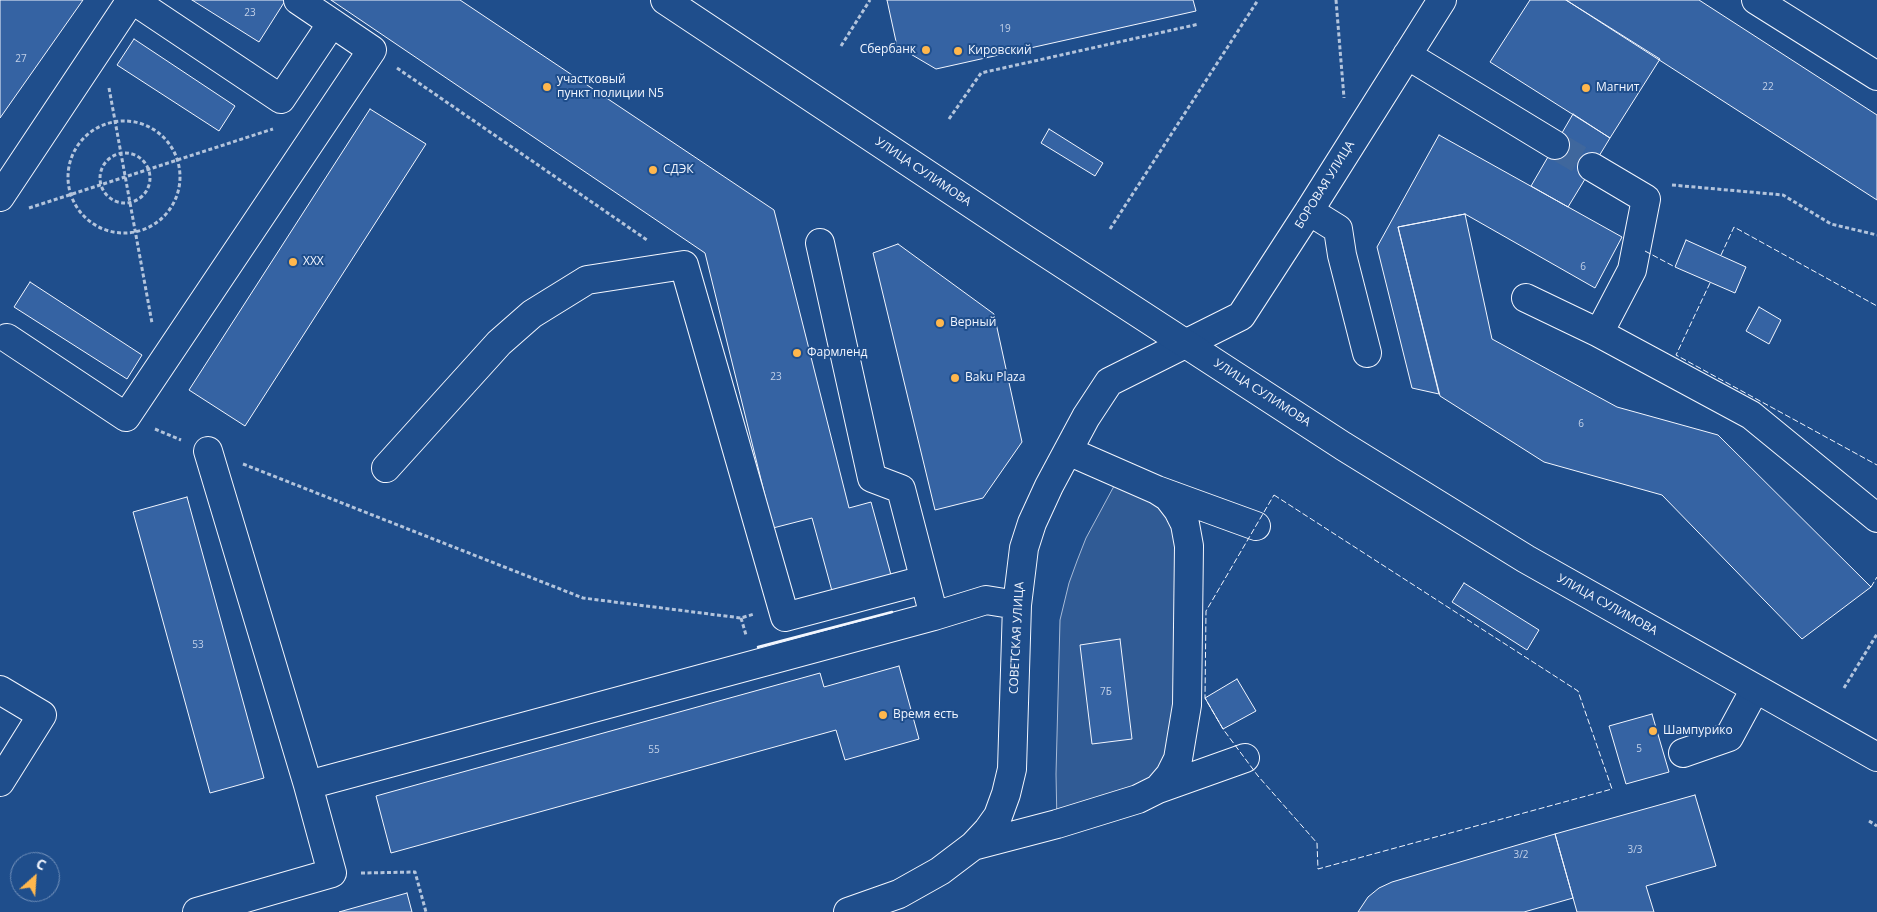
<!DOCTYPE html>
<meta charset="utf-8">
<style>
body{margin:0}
#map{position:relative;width:1877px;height:912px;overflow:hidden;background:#1f4e8c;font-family:"Open Sans",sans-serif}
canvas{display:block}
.north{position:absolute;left:10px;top:852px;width:50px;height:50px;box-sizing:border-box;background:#1f4e8c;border:1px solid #7391ba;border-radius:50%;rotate:26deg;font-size:14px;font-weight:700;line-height:20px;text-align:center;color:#f2f6ff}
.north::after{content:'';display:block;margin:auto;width:18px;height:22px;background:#ffb74d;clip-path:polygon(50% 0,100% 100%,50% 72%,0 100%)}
</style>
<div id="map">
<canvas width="1877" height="912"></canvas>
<div class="north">С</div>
</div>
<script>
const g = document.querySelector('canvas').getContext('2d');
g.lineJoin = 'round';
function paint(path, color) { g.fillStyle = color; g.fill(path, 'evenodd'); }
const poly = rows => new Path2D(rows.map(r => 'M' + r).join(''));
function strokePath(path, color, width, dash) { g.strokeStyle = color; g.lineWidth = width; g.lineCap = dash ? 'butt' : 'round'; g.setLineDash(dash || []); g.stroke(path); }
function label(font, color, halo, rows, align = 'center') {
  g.font = font + ' "Open Sans",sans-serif'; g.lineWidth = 4; g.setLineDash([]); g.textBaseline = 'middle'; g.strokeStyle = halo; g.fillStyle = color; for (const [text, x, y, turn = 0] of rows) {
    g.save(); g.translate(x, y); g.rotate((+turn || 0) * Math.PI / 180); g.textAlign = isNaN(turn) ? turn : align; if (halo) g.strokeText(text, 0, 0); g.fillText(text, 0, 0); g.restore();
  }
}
const green = poly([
 [1120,475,1185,524,1170,775,1057,824,1056,774,1060,620,1069,583,1077,561,1086,538,1120,475]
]);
paint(green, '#305b95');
strokePath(green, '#a8bbd7', 1);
const building = poly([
 [0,0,83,0,0,118,0,0],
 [192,0,283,0,285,1,259,42,192,0],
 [331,0,460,0,774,210,849,508,871,502,891,575,832,591,812,518,773,528,705,253,331,0],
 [887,0,1193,0,1196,11,936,69,897,46,887,0],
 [1530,0,1566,0,1660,59,1610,138,1490,62,1530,0],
 [1566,0,1699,0,1877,115,1877,200,1566,0],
 [134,39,235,106,219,131,117,65,134,39],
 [370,109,426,144,245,426,189,390,370,109],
 [1573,114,1610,138,1568,207,1531,186,1573,114],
 [1049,129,1103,163,1095,176,1041,143,1049,129],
 [1439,135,1622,237,1595,288,1465,214,1398,227,1439,394,1412,388,1377,247,1439,135],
 [1465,214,1492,339,1617,407,1718,435,1871,587,1802,639,1662,495,1544,462,1440,396,1398,227,1465,214],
 [1686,240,1746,267,1735,293,1675,267,1686,240],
 [898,244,994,314,1022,442,983,498,935,510,873,253,898,244],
 [30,282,142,355,127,379,14,307,30,282],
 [1759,307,1781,320,1769,344,1746,331,1759,307],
 [187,497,264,778,210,793,133,512,187,497],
 [1464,583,1539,630,1527,650,1452,602,1464,583],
 [1120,639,1132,739,1092,744,1080,645,1120,639],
 [899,666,919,739,845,760,836,730,391,853,376,796,820,673,824,687,899,666],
 [1237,679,1256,711,1223,729,1205,698,1237,679],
 [1652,714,1669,772,1626,784,1609,726,1652,714],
 [1695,795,1716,866,1646,886,1654,912,1577,912,1555,834,1695,795],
 [1555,834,1573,898,1524,912,1358,912,1368,897,1379,888,1392,882,1555,834],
 [407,893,412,912,339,912,407,893]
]);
paint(building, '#3563a3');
strokePath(building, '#f2f6ff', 1);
strokePath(poly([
 [1555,145,1592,167]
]), '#3f679d', 28, [28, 14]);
const minor = poly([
 [133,0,281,99,332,23],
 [1756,0,1877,76],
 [1407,55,1555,145],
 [1592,167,1646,199,1632,270,1599,333,1751,415,1877,518],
 [0,197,131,0],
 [1309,211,1338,229,1342,255,1367,353],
 [1526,298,1599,333],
 [7,338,126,417,372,50,298,0],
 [208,451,308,785],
 [1068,451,1157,490,1256,526],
 [386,468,499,343,532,314,587,280,684,265,785,617,924,580],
 [1157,490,1168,497,1178,510,1185,524,1189,546,1187,705,1178,759,1170,775,1158,789],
 [934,616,986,600,1017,605],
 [0,690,42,715,0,782],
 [1683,753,1729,737,1755,689],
 [973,846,1057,824,1138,799,1158,789,1245,758],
 [197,912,332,873,308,785,934,616,901,489,872,478,820,243],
 [848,912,899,894,940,871,973,846,988,830,998,816,1006,794,1012,769,1017,605,1024,548,1032,523,1049,486,1086,417,1109,382,1241,316,1309,211,1442,0]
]);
const major = poly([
 [665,0,1023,238,1343,446,1526,559,1877,757]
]);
strokePath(minor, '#f2f6ff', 30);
strokePath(major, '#f2f6ff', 30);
strokePath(poly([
 [1336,0,1344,98],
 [841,46,870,0],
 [397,68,647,240],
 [109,88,152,323],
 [949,119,981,73,1199,24],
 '68 177a56 56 0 1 1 112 0a56 56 0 1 1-112 0Z',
 '100 178a25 25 0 1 1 50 0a25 25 0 1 1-50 0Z',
 [1672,185,1783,195,1831,224,1877,235],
 [29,208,273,129],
 [1110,229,1258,0],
 [155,429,181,440],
 [243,464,583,598,741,618,754,614],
 [741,618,746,635],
 [1844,688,1877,634],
 [1869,821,1877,826],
 [361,873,415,872,426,912]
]), '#b3c4dc', 3, [4, 2.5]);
strokePath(minor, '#1f4e8c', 28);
strokePath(major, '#1f4e8c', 28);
strokePath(poly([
 [1645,251,1675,267],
 [1721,255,1734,227,1877,306],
 [1710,283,1676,355,1877,465],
 [1274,495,1578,691,1612,789,1318,869,1317,843,1258,776,1223,729,1205,698,1206,611,1274,495],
 [1871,587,1877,577]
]), '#f2f6ff', 1, [6, 2.5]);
strokePath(poly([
 [758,647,892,612]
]), '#f2f6ff', 2.5);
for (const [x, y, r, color] of [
 [926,50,5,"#ffb74d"],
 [958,51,5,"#ffb74d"],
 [547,87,5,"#ffb74d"],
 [1586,88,5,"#ffb74d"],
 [653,170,5,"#ffb74d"],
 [293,262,5,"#ffb74d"],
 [940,323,5,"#ffb74d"],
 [797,353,5,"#ffb74d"],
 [955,378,5,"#ffb74d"],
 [883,715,5,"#ffb74d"],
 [1653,731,5,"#ffb74d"]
]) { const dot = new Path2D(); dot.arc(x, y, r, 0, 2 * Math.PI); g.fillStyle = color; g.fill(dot); strokePath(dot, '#1f4e8c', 2); }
label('10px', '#c3d1e8', null, [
 ["23",250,13],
 ["19",1005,29],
 ["27",21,59],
 ["22",1768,87],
 ["6",1583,267],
 ["23",776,377],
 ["6",1581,424],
 ["53",198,645],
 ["7Б",1106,692],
 ["5",1639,749],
 ["55",654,750],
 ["3/3",1635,850],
 ["3/2",1521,855]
]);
label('12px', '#f2f6ff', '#1f4e8c', [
 ["Сбербанк",916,50,"right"],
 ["Кировский",968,51],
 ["участковый",557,80],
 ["пункт полиции N5",557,94],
 ["Магнит",1596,88],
 ["СДЭК",663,170],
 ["XXX",303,262],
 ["Верный",950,323],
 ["Фармленд",807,353],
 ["Baku Plaza",965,378],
 ["Время есть",893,715],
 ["Шампурико",1663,731]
], 'left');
label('12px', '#f2f6ff', '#1f4e8c', [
 ["УЛИЦА СУЛИМОВА",923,172,34],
 ["БОРОВАЯ УЛИЦА",1325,185,-58],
 ["УЛИЦА СУЛИМОВА",1262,393,33],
 ["УЛИЦА СУЛИМОВА",1607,605,29],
 ["СОВЕТСКАЯ УЛИЦА",1017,638,-87]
]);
</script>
